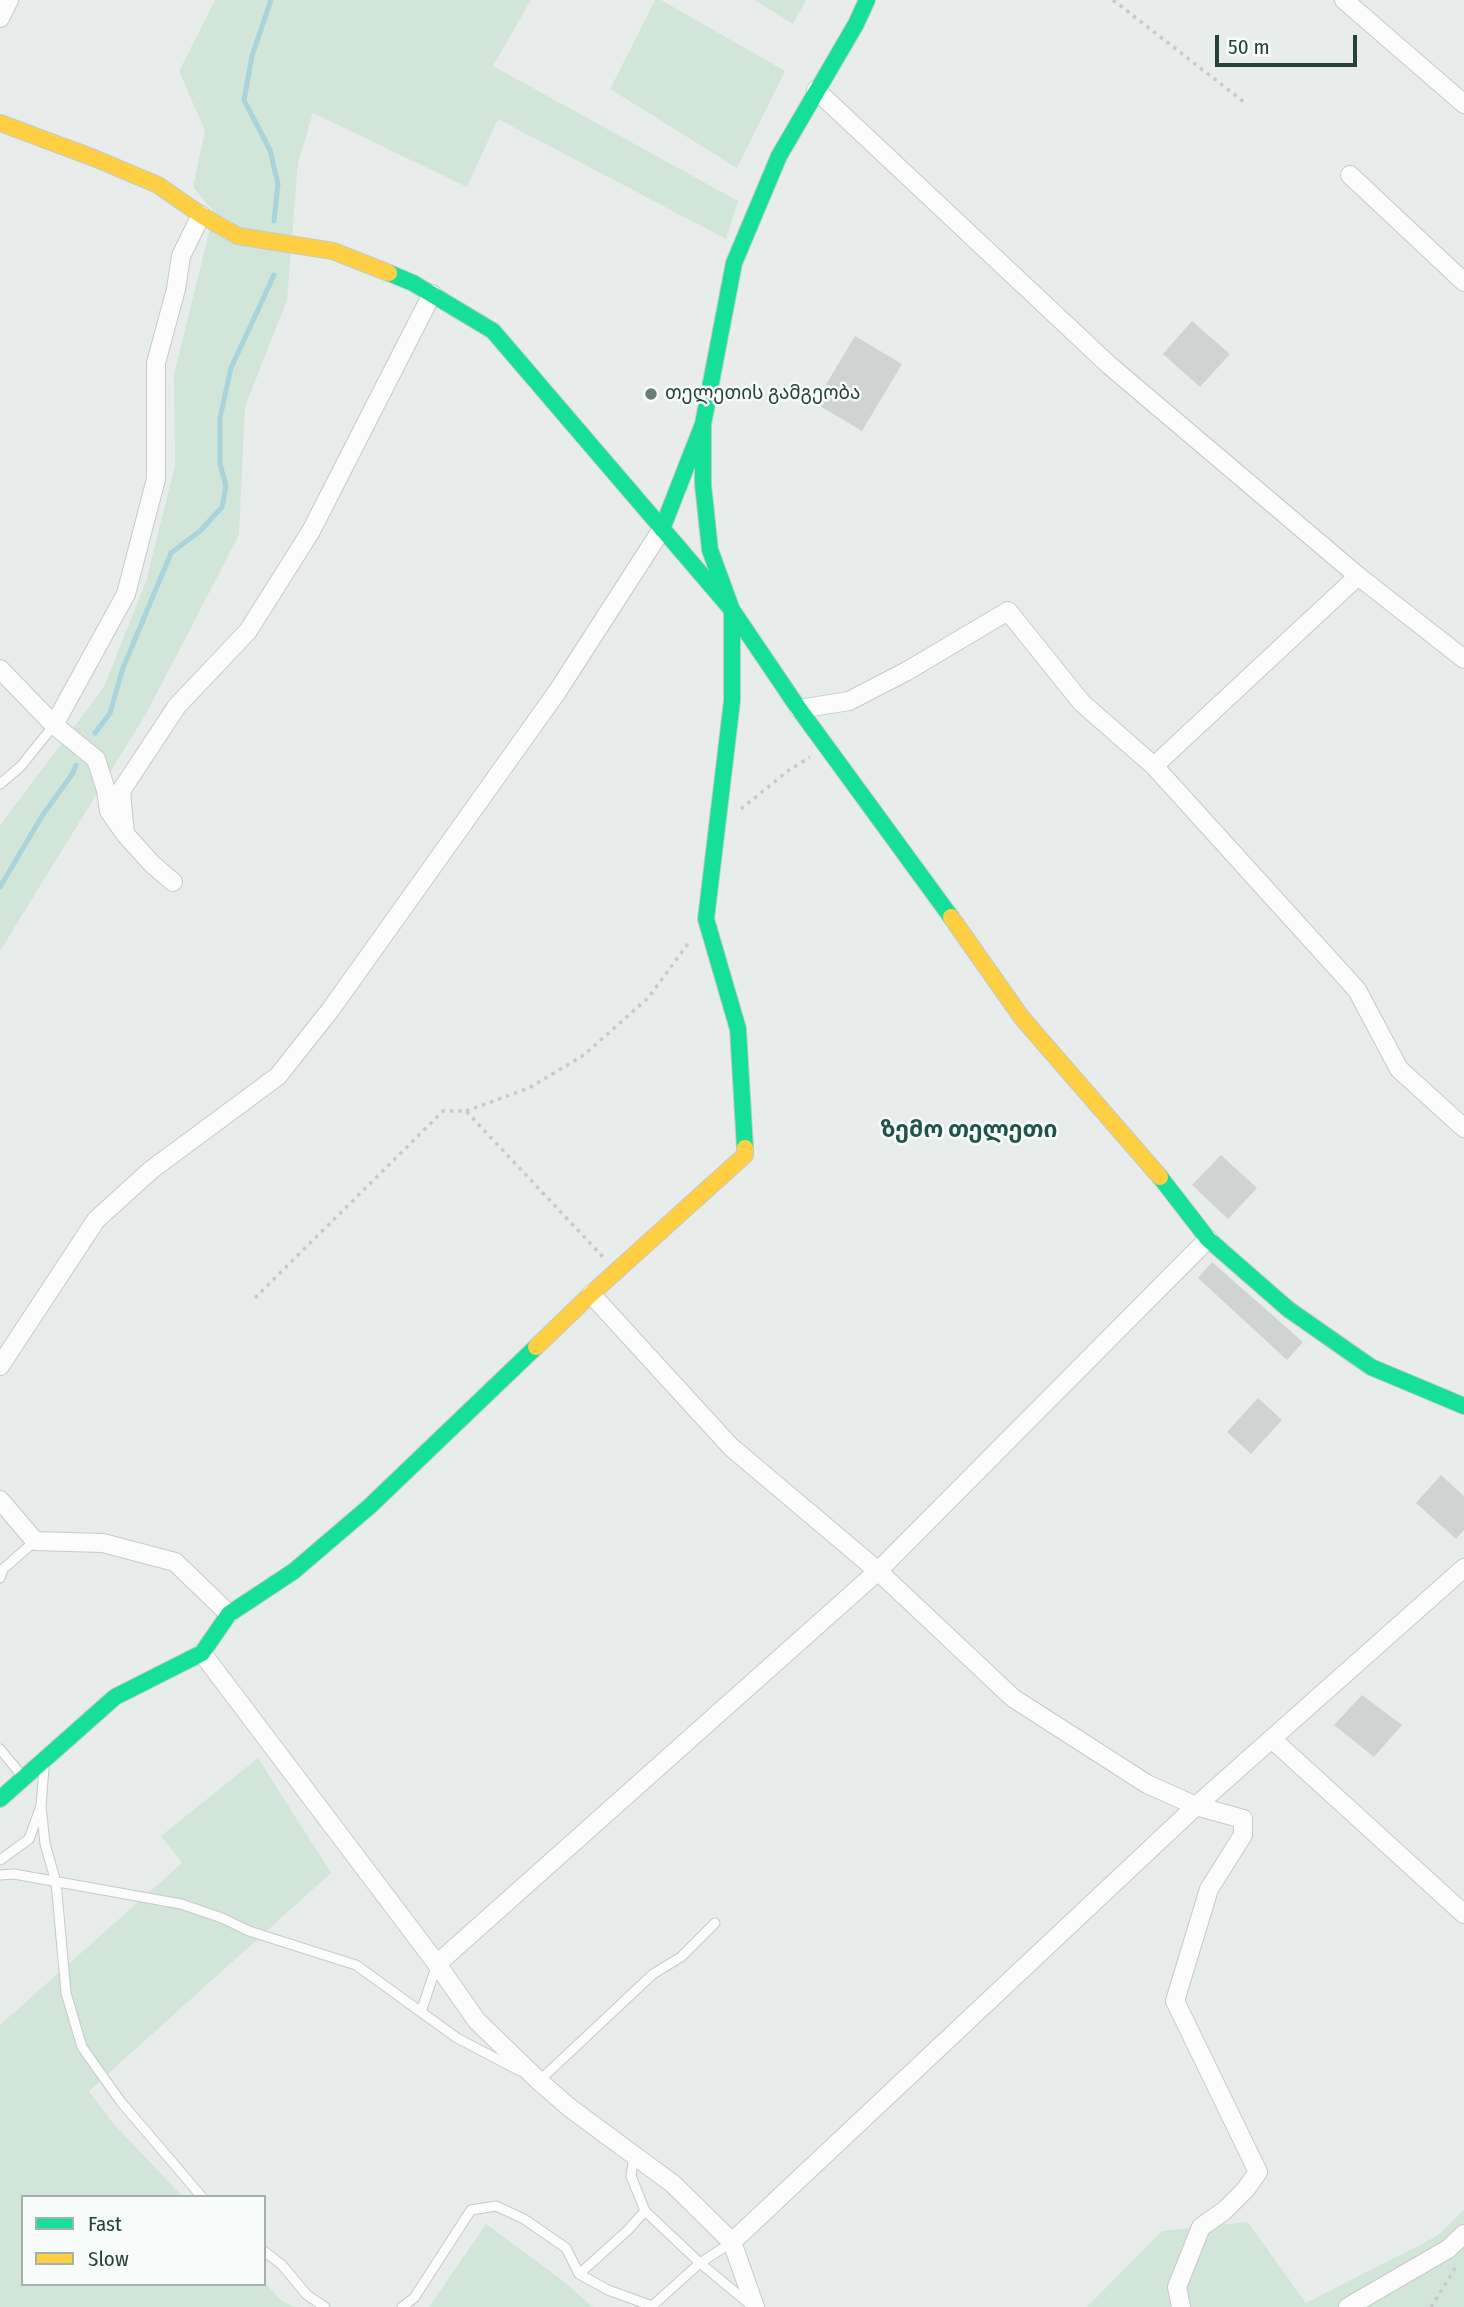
<!DOCTYPE html>
<meta charset="utf-8">
<style>
body{margin:0}
#map{position:relative;width:1464px;height:2307px;overflow:hidden;background:#e8edeb;font-family:"Fira Sans Condensed",sans-serif}
canvas{display:block}
.legend{position:absolute;left:21px;top:2195px;width:245px;height:91px;box-sizing:border-box;background:#f7fbf9;border:2px solid #a3b1ad;margin:0;padding:9px 12px;list-style:none;font-size:21px;color:#24423a}
.legend li{display:flex;align-items:center;gap:14px;height:35px}
.legend b{width:35px;border:2px solid #a3b1ad}
.scale{position:absolute;left:1215px;top:35px;width:142px;height:32px;box-sizing:border-box;border:4px solid #24423a;border-top:0;padding-left:9px;font-size:21px;line-height:24px;white-space:nowrap;color:#24423a;-webkit-text-stroke:5px #f7fbf9;paint-order:stroke}
</style>
<div id="map">
<canvas width="1464" height="2307"></canvas>
<ul class="legend">
<li><b style="height:9px;background:#16e098"></b>Fast</li>
<li><b style="height:9px;background:#ffcf43"></b>Slow</li>
</ul>
<div class="scale">50 m</div>
</div>
<script>
const g = document.querySelector('canvas').getContext('2d');
g.lineJoin = 'round';
function paint(path, color) { g.fillStyle = color; g.fill(path, 'evenodd'); }
const poly = rows => new Path2D(rows.map(r => 'M' + r).join(''));
function strokePath(path, color, width, dash) { g.strokeStyle = color; g.lineWidth = width; g.lineCap = dash ? 'butt' : 'round'; g.setLineDash(dash || []); g.stroke(path); }
function label(font, color, halo, rows, align = 'center') {
  g.font = font + ' "Fira Sans Condensed","Noto Sans Georgian",sans-serif'; g.lineWidth = 5; g.setLineDash([]); g.textBaseline = 'middle'; g.strokeStyle = halo; g.fillStyle = color; for (const [text, x, y, turn = 0] of rows) {
    g.save(); g.translate(x, y); g.rotate((+turn || 0) * Math.PI / 180); g.textAlign = isNaN(turn) ? turn : align; if (halo) g.strokeText(text, 0, 0); g.fillText(text, 0, 0); g.restore();
  }
}
paint(poly([
 [215,0,531,0,493,66,738,201,726,239,498,119,467,187,313,113,298,163,287,300,245,407,239,535,146,714,0,951,0,825,104,687,146,581,175,465,174,374,214,212,193,187,205,131,179,71],
 [655,0,661,0,785,71,737,168,610,89],
 [755,0,806,0,793,24],
 [258,1758,331,1873,89,2091,112,2122,183,2197,23,2197,23,2284,264,2284,264,2282,282,2301,295,2307,0,2307,0,2025,182,1863,161,1836],
 [1464,2210,1464,2307,1087,2307,1162,2231,1248,2222,1306,2303,1437,2236],
 [486,2224,558,2277,593,2307,429,2307]
]), '#d1e6d8');
strokePath(poly([
 [271,0,252,56,244,100,270,150,278,184,274,221],
 [95,733,110,713,123,668,171,553,200,531,222,507,226,486,220,464,220,418,231,368,274,275],
 [0,887,42,816,73,773,76,765]
]), '#a9d4db', 5);
paint(poly([
 [1192,321,1230,354,1200,387,1163,354],
 [855,336,902,364,862,431,815,403],
 [1221,1155,1257,1188,1228,1219,1192,1185],
 [1212,1262,1303,1342,1287,1360,1198,1278],
 [1258,1398,1282,1420,1251,1454,1227,1432],
 [1441,1475,1464,1496,1464,1530,1456,1539,1416,1503],
 [1362,1695,1402,1725,1374,1757,1334,1725]
]), '#cfd4d2');
const lane = poly([
 [0,784,21,766,54,725],
 [0,1578,3,1569,35,1541],
 [0,1749,23,1777],
 [41,1806,45,1844,56,1882,66,1993,82,2047,121,2102,202,2197],
 [0,1860,29,1839,41,1806,44,1768],
 [0,1875,14,1874,181,1904,222,1918,249,1931,356,1965,457,2038,520,2071],
 [421,2012,437,1964],
 [539,2081,653,1974,681,1957,715,1923],
 [645,2211,700,2263,752,2306],
 [264,2251,282,2265,307,2295,325,2307],
 [579,2274,608,2290,652,2306,700,2263,732,2242],
 [402,2307,414,2298,471,2210,496,2206,524,2219,566,2248,579,2274,627,2231,645,2211,631,2176,634,2156]
]);
const street = poly([
 [1344,0,1464,104],
 [0,18,9,0],
 [816,90,1109,365,1358,576,1464,659],
 [1350,175,1464,282],
 [0,669,54,725,96,759,106,790,109,811,123,831],
 [799,709,849,701,907,671,1008,611,1082,703,1154,766,1357,990,1399,1069,1464,1128],
 [54,725,126,594,156,479,156,363,176,289,181,256,201,215],
 [1154,766,1358,576],
 [173,882,152,864,125,834,121,791,177,706,248,631,311,531,432,294],
 [591,1294,731,1447,878,1571,1013,1698,1147,1784,1196,1806,1243,1819,1243,1835,1209,1889,1175,2001,1258,2172,1246,2189,1224,2211,1201,2227,1177,2287,1181,2307],
 [0,1366,96,1220,151,1170,278,1076,331,1009,557,692,662,529],
 [0,1500,35,1541,103,1543,175,1562,229,1614],
 [202,1653,437,1964,477,2021,539,2081,570,2108,673,2184,732,2242,755,2307],
 [1272,1739,1464,1914],
 [437,1964,878,1571,1208,1239],
 [732,2242,1196,1806,1464,1568],
 [1348,2307,1448,2249,1464,2234]
]);
const fast = poly([
 [389,273,413,283,493,331,732,610,799,709,951,917],
 [703,424,703,485,710,550,732,610,732,701,706,919,738,1029,745,1148],
 [662,529,703,424,734,263,779,156,856,24,867,0],
 [1160,1177,1208,1239,1288,1309,1371,1367,1464,1406],
 [0,1799,115,1697,202,1653,229,1614,294,1571,370,1506,536,1347]
]);
const slow = poly([
 [0,123,94,158,158,185,201,215,238,236,333,251,389,273],
 [951,917,1022,1018,1160,1177],
 [536,1347,591,1294,745,1155,745,1148]
]);
strokePath(lane, '#c5cac8', 11);
strokePath(street, '#c5cac8', 20);
strokePath(fast, '#c3cbc8', 18);
strokePath(slow, '#c3cbc8', 18);
strokePath(poly([
 [1113,0,1244,102],
 [741,809,789,770,810,757],
 [466,1111,529,1088,584,1055,648,998,690,941],
 [255,1298,443,1111,466,1111,603,1257],
 [1431,2307,1457,2265]
]), '#c3ccca', 3.5, [3.5, 5]);
strokePath(lane, '#fcfcfc', 9);
strokePath(street, '#fcfcfc', 18);
strokePath(fast, '#16e098', 16);
strokePath(slow, '#ffcf43', 16);
for (const [x, y, r, color] of [
 [651,394,7,"#697e78"]
]) { const dot = new Path2D(); dot.arc(x, y, r, 0, 2 * Math.PI); g.fillStyle = color; g.fill(dot); strokePath(dot, '#f7fbf9', 2.5); }
label('19px', '#24423a', '#f7fbf9', [
 ["თელეთის გამგეობა",665,394]
], 'left');
label('bold 23px', '#1f5548', '#f7fbf9', [
 ["ზემო თელეთი",969,1131]
]);
</script>
